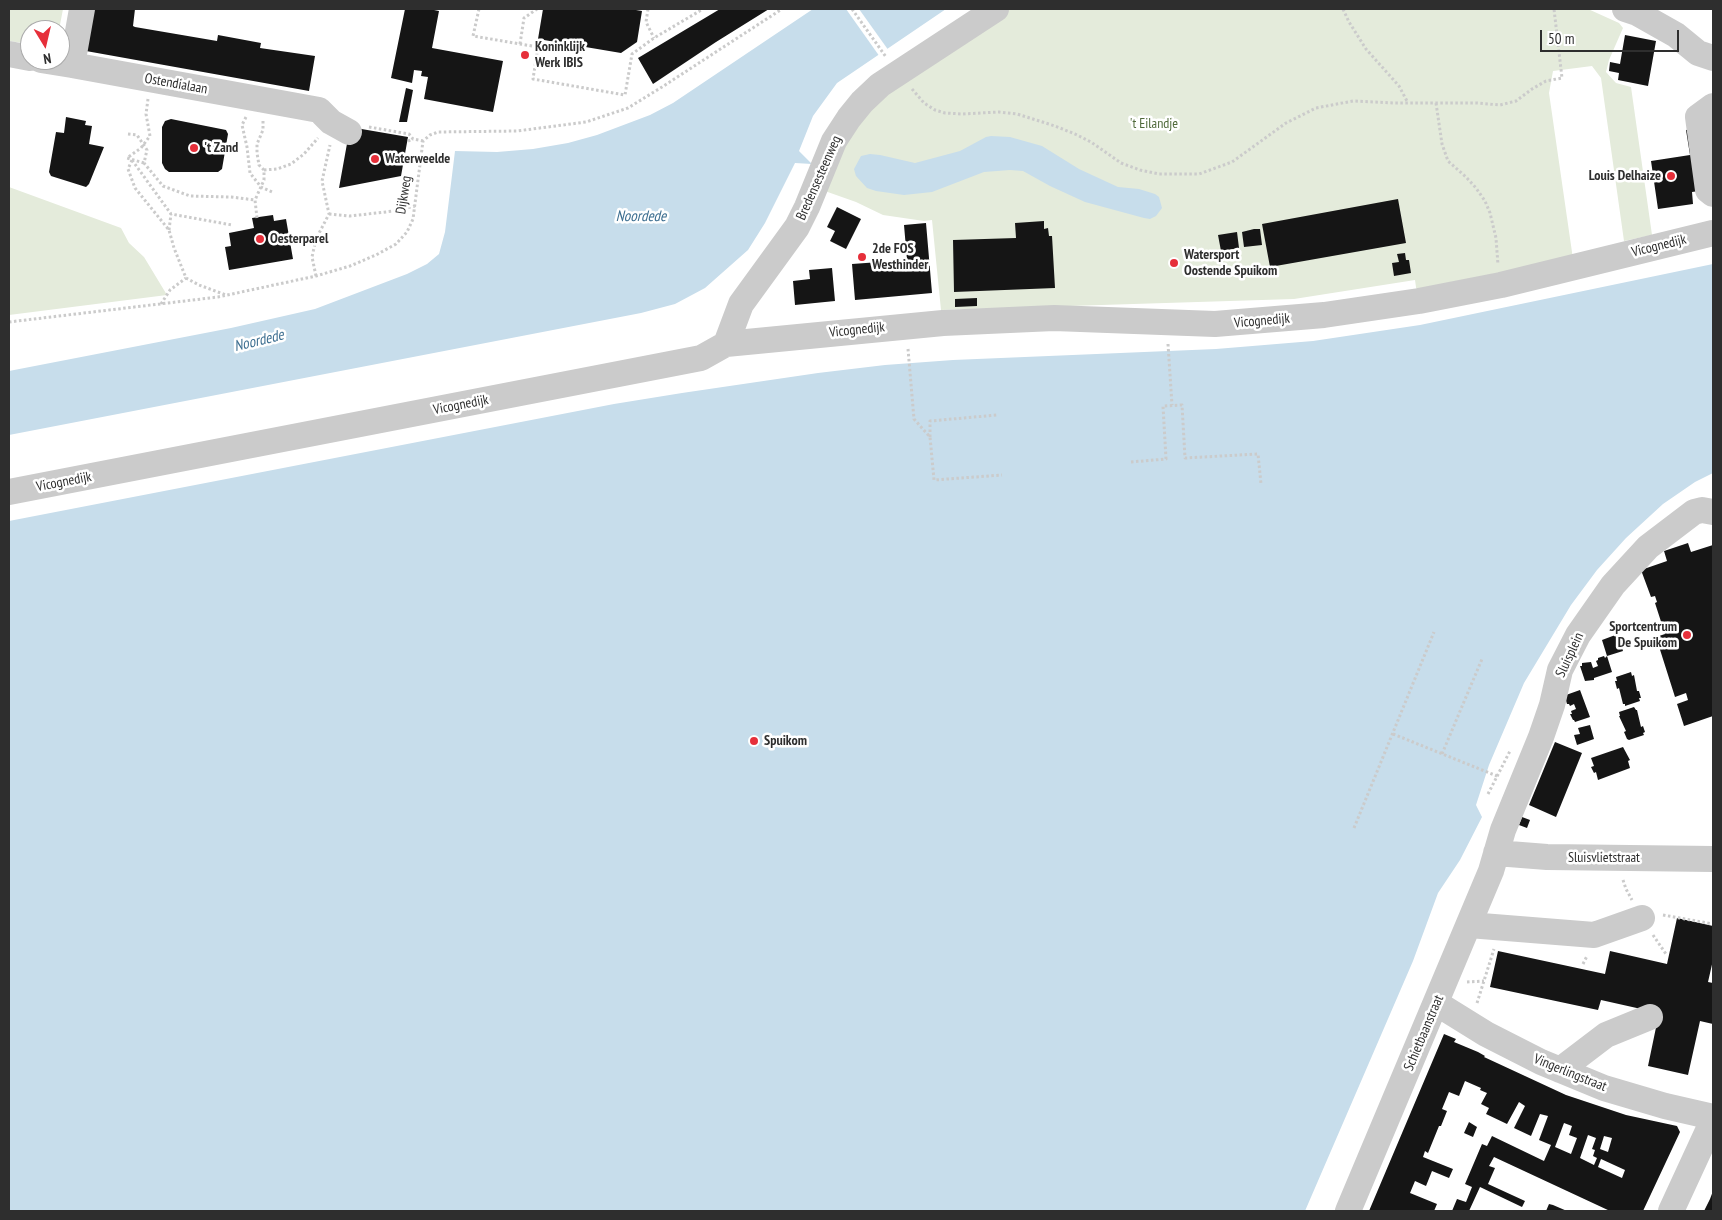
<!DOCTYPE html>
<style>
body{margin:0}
#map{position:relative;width:1722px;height:1220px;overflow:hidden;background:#fff;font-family:"PT Sans Narrow",sans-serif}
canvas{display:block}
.frame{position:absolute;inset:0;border:10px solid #2e2e2e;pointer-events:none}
.north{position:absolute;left:20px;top:20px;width:50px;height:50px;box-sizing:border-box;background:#fff;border:1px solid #ababab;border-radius:50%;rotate:171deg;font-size:14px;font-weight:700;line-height:20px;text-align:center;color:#2e2e2e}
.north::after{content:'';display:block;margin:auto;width:18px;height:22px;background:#e62f3a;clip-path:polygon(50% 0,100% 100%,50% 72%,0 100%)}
.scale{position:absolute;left:1540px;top:30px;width:139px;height:22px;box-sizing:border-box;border:2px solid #2e2e2e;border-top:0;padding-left:6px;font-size:15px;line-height:18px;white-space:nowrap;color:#2e2e2e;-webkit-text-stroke:4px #fff;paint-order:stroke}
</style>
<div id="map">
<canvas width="1722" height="1220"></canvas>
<div class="frame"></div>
<div class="north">N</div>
<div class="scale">50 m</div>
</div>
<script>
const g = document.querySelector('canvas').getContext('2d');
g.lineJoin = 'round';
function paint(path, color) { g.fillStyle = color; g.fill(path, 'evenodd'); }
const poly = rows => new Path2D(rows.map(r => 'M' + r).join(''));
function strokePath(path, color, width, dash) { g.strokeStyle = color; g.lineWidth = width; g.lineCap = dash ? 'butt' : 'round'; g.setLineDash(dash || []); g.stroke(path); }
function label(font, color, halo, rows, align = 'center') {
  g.font = font + ' "PT Sans Narrow",sans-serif'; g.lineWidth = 5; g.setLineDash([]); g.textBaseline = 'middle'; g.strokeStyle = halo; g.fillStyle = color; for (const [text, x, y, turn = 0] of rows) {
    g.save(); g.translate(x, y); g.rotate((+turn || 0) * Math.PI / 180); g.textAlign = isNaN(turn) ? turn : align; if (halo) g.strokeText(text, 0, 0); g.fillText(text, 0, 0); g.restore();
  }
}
paint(poly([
 [9,9,63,9,59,30,30,30,30,44,9,41],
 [1007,9,1588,9,1619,23,1623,28,1609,60,1606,72,1616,83,1631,87,1652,235,1624,241,1601,78,1592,66,1553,71,1549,93,1573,259,1417,294,1415,280,1294,299,941,310,932,220,924,221,883,215,856,202,822,190,844,135,876,94],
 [9,187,121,228,129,243,144,257,167,295,9,315]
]), '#e4ebdb');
paint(poly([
 [813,9,946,9,837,83,813,116,799,151,812,164,795,163,765,223,748,250,705,288,675,304,641,313,9,435,9,371,231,328,315,309,407,274,427,264,439,254,445,232,455,151,497,152,533,149,568,143,597,135,650,115,673,103],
 [991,136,1010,137,1042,146,1079,169,1118,187,1139,189,1155,194,1159,197,1162,208,1156,216,1150,219,1144,218,1085,202,1050,186,1023,171,1010,170,984,172,932,192,904,195,876,191,867,188,856,176,854,169,861,156,870,154,880,155,915,163,960,151,986,137],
 [1713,264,1713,473,1695,482,1663,504,1626,538,1597,570,1571,605,1524,683,1489,765,1476,805,1482,817,1460,860,1438,893,1413,961,1305,1211,9,1211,9,521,614,404,682,393,818,373,885,365,953,360,1216,349,1313,341,1420,325]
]), '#c7ddeb');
paint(poly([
 [846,9,859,9,889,51,880,57]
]), '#fff');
paint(poly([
 [94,9,135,9,133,26,135,27,217,41,218,35,261,43,260,48,315,56,309,91,86,51],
 [405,9,429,9,439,11,432,48,503,61,493,112,424,99,428,77,421,76,422,71,414,70,412,83,391,78],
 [543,9,630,9,642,11,637,42,621,53,538,39],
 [720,9,769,9,716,42,653,84,638,58],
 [1625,35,1656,41,1648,86,1618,80,1619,73,1609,71,1610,62,1620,64],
 [406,88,413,90,407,122,399,122],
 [66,117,86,121,85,125,92,126,89,144,104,147,89,184,86,187,51,176,49,172,56,132,64,133],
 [171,119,226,130,228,134,222,169,218,172,169,172,165,169,162,163,162,127,165,121],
 [350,127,408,137,401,176,339,188],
 [1708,127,1713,189,1692,192,1693,204,1658,209,1651,161,1690,155,1686,130],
 [1398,199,1406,243,1270,267,1262,224],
 [837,207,861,219,846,249,830,241,835,231,827,227],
 [273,215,274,221,286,219,293,259,229,270,225,247,231,246,229,233,254,228,252,218],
 [1044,221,1044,229,1048,228,1049,236,1052,236,1055,288,954,292,953,240,1016,238,1015,223],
 [926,223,932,293,855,300,852,264,907,260,904,225],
 [1254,229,1260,229,1262,245,1244,247,1242,232],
 [1237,232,1239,248,1221,251,1218,235],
 [1405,253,1406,260,1409,260,1411,273,1394,276,1392,263,1399,262,1397,254],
 [832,268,835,301,795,305,793,281,810,279,809,270],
 [977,298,977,306,955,307,955,299],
 [1688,543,1691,552,1713,545,1713,716,1684,726,1677,704,1688,700,1686,693,1675,697,1656,637,1665,634,1655,603,1657,602,1655,596,1651,597,1641,570,1667,561,1664,551],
 [1618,634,1623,651,1607,656,1602,640],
 [1604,656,1605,658,1607,656,1612,672,1594,678,1594,680,1585,681,1580,666,1582,666,1582,663,1591,662,1593,668,1598,666,1596,661,1598,660,1598,658],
 [1631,672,1632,676,1634,675,1637,691,1639,691,1641,698,1639,698,1640,701,1625,706,1625,704,1623,704,1619,688,1617,689,1615,681,1617,681,1616,677],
 [1580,690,1590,717,1575,722,1574,720,1573,720,1570,714,1572,714,1571,711,1576,709,1574,704,1570,706,1569,704,1567,704,1565,697,1566,695],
 [1634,707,1636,710,1637,710,1641,727,1643,726,1645,732,1643,733,1644,735,1629,740,1627,739,1624,732,1626,731,1619,716,1620,716,1619,712],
 [1590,725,1594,739,1577,745,1574,735,1580,734,1578,728],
 [1555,742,1582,753,1556,817,1529,805],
 [1623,747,1630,760,1628,761,1630,768,1598,780,1596,772,1594,773,1591,767,1594,766,1591,758],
 [1522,817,1530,820,1527,828,1519,825],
 [1677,918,1713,926,1713,960,1708,982,1713,983,1713,1024,1700,1021,1688,1075,1648,1066,1659,1013,1601,1000,1598,1010,1490,987,1498,951,1605,974,1610,951,1667,964],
 [1444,1034,1456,1039,1454,1042,1478,1052,1485,1056,1484,1057,1566,1095,1626,1115,1677,1126,1680,1132,1643,1211,1610,1211,1494,1157,1489,1166,1495,1168,1488,1184,1525,1201,1522,1207,1480,1187,1469,1211,1452,1211,1457,1199,1466,1202,1472,1187,1465,1184,1482,1144,1487,1146,1492,1136,1544,1161,1551,1145,1539,1140,1548,1116,1540,1114,1531,1136,1514,1128,1525,1106,1519,1102,1507,1124,1486,1114,1489,1108,1481,1104,1487,1093,1480,1090,1481,1088,1465,1081,1459,1096,1449,1092,1442,1109,1447,1111,1441,1126,1439,1126,1428,1153,1425,1151,1423,1157,1453,1169,1449,1178,1432,1171,1426,1186,1415,1181,1410,1193,1437,1204,1434,1211,1369,1211],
 [1564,1123,1572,1126,1569,1135,1577,1138,1571,1154,1555,1147],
 [1588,1135,1596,1138,1592,1149,1595,1150,1593,1156,1597,1158,1594,1165,1580,1158],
 [1604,1136,1612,1138,1608,1152,1600,1149],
 [1601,1159,1625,1170,1622,1178,1598,1167],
 [1469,1122,1477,1127,1473,1137,1464,1133],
 [1713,1191,1713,1211,1704,1211,1710,1199],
 [1549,1204,1553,1205,1567,1211,1546,1211]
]), '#151515');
strokePath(poly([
 [479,9,473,36,538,47,533,79,625,95,632,54,654,38,703,9],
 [648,9,646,22,654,38],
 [852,9,886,57],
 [1343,9,1349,22,1366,49,1399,86,1408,103],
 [520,44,524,18,537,9],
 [912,89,924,103,935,110,945,113,962,114,999,112,1017,114,1055,126,1075,134,1091,142,1121,163,1140,170,1159,174,1199,174,1232,162,1286,123,1316,108,1353,101,1394,103,1477,103,1500,105,1516,101,1532,89,1546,81,1562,78,1554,9],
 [1436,103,1442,144,1448,161,1466,177,1476,188,1485,201,1490,213,1496,238,1498,265],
 [246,117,242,125,247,147,250,173,261,187,272,192],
 [369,127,409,134,413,139,423,141],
 [128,134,137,135,147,150,144,163,163,186,190,196,231,197,255,200],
 [408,141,413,139],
 [132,160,128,169,135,188,169,230,174,248,186,278,199,285,226,295],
 [132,160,171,214,232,225],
 [144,163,127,158,141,148,150,136,146,114,148,99],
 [264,170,277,169,291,164,304,154,318,138],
 [329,214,350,216,394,211,415,206],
 [257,218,255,200,264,180,264,170,259,165,257,153,257,144,263,130,263,121],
 [169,230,171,214],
 [316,276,312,257,316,239,329,214,322,181,330,145],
 [161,304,170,290,186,278],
 [9,322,218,297,316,276,350,266,376,255,396,244,407,232,413,219,423,141,430,135,438,132,517,131,586,122,628,108,662,87,782,9],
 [1168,344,1172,405],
 [908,349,914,419,930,437,934,480,1002,475],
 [930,437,930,421,997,415],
 [1131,462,1166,459,1163,406,1182,405,1185,458,1258,454,1261,484],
 [1393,734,1497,776],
 [1442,754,1482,659],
 [1488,794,1510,751],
 [1354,828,1434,632],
 [1623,880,1626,889,1632,900],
 [1663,915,1713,924],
 [1653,935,1666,954],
 [1583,964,1587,956],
 [1467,982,1484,981],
 [1477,1003,1494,949]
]), '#cbcbcb', 3, [2.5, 2.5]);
strokePath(poly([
 [82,9,72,65,319,110,331,122,349,132],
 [1625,9,1637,13,1676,35,1698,53,1713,58],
 [9,54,30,58],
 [41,60,72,65],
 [1713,106,1698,117,1708,190,1713,194],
 [726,344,741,304,797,227,807,207,834,141,849,118,862,102,880,85,996,9],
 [9,492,701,358,726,344,943,323,1054,318,1215,324,1324,315,1419,301,1501,285,1713,233],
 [1496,853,1547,857,1713,859],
 [1469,925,1594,935,1642,918],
 [1436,1003,1486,1034,1541,1062,1604,1088,1665,1106,1713,1117],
 [1560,1070,1606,1035,1650,1017],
 [1348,1211,1491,871,1503,830,1541,737,1552,705,1560,670,1578,635,1613,585,1648,547,1694,512,1702,510,1713,512],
 [1671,1211,1713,1120]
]), '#cbcbcb', 26);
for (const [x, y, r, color] of [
 [525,55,5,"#e62f3a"],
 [194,148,5,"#e62f3a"],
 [375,159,5,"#e62f3a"],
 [1671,176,5,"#e62f3a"],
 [260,239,5,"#e62f3a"],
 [862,257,5,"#e62f3a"],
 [1174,263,5,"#e62f3a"],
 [1687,635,5,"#e62f3a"],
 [754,741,5,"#e62f3a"]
]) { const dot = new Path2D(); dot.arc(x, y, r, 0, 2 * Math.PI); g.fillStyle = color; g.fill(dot); strokePath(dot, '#fff', 2); }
label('bold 14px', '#2e2e2e', '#fff', [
 ["Koninklijk",535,47],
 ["Werk IBIS",535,63],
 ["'t Zand",204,148],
 ["Waterweelde",385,159],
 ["Louis Delhaize",1661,176,"right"],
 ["Oesterparel",270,239],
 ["2de FOS",872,249],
 ["Westhinder",872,265],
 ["Watersport",1184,255],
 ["Oostende Spuikom",1184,271],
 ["Sportcentrum",1677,627,"right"],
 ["De Spuikom",1677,643,"right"],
 ["Spuikom",764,741]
], 'left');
label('14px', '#2e2e2e', '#fff', [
 ["Ostendialaan",176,84,10],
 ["Bredensesteenweg",819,178,-66],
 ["Dijkweg",404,195,-81],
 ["Vicognedijk",1659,246,-14],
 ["Vicognedijk",1262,321,-5],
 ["Vicognedijk",857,330,-6],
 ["Vicognedijk",461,405,-11],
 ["Vicognedijk",64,482,-11],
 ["Sluisplein",1570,655,-65],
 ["Sluisvlietstraat",1604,858],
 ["Schietbaanstraat",1424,1033,-67],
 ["Vingerlingstraat",1570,1073,22]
]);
label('14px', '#506a3b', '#fff', [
 ["'t Eilandje",1154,124]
]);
label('italic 15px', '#3c6e90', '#fff', [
 ["Noordede",641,217],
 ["Noordede",259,341,-14]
]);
</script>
